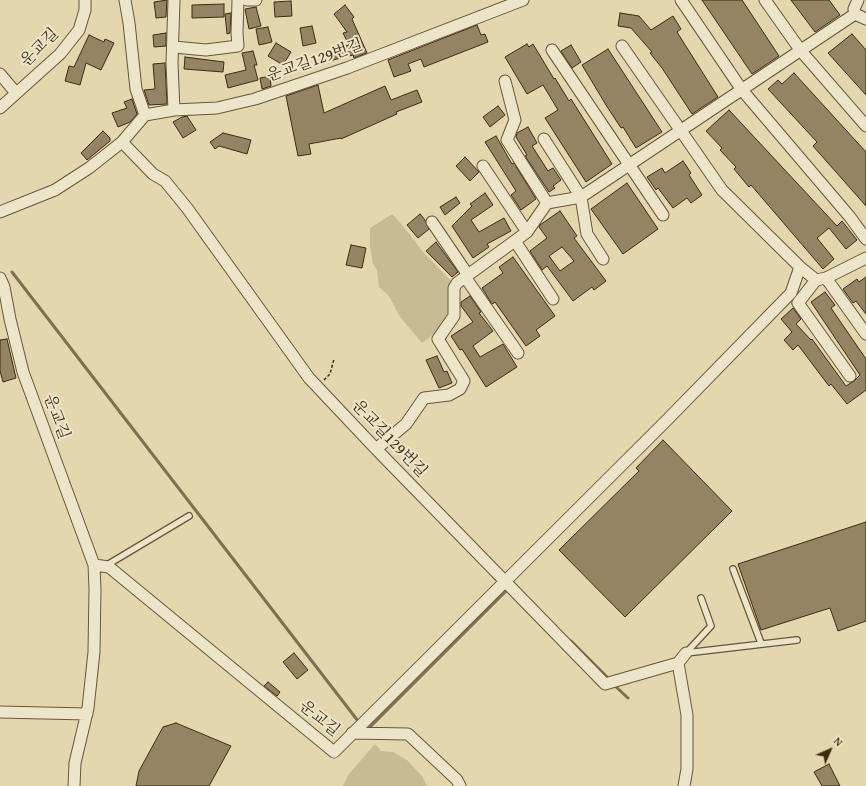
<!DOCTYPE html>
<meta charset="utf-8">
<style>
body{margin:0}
#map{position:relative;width:866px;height:786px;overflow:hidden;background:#e4d7ae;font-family:"Gentium Book Plus",serif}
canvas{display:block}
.north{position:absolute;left:810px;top:730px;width:40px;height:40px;-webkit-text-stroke:3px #ede5ca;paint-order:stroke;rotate:45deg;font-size:11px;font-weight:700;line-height:16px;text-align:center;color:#3e2b12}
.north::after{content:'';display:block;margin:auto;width:14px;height:18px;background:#3e2b12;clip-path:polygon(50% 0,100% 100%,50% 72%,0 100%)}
</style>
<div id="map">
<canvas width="866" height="786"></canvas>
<div class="north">N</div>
</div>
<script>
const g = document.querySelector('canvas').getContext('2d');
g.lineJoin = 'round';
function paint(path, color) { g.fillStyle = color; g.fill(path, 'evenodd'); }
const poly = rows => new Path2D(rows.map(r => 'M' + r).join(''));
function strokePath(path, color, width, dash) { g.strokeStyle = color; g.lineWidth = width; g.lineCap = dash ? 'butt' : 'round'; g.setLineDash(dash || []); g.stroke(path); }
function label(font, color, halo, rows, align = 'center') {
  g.font = font + ' "Gentium Book Plus","Noto Serif KR",serif'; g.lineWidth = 4; g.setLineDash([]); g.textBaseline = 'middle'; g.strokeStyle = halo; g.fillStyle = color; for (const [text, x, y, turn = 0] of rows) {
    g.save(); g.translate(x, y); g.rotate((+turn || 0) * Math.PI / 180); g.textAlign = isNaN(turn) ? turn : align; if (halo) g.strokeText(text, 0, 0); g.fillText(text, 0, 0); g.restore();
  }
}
paint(poly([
 [392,214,403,226,423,252,452,282,450,311,442,327,422,343,400,317,389,296,379,287,377,270,373,264,370,246,370,228],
 [375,744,381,751,393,752,407,760,422,776,427,786,343,786,348,775]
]), '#c8ba93');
strokePath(poly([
 [12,272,358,721],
 [571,641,608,678],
 [615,686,628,698],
 [367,730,506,591]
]), '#806f50', 3);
const building = poly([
 [167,0,166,17,156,18,154,2,167,0],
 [702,0,742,0,779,56,752,74,702,0],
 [791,0,829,0,840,15,815,32,791,0],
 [291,1,292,16,275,17,274,2,291,1],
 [224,4,224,17,192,18,192,5,224,4],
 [345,5,354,17,352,19,367,53,354,58,353,55,329,61,327,51,349,45,343,33,347,32,334,14,345,5],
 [256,7,261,26,249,29,245,9,256,7],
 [231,13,230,33,227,34,225,14,231,13],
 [620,13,639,16,651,30,673,16,681,29,677,32,718,97,692,114,662,68,650,53,652,52,631,28,618,26,620,13],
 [477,25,481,35,485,34,488,42,424,67,421,59,408,64,411,71,394,77,388,60,477,25],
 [312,26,316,43,303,46,300,28,312,26],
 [268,27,272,42,259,45,256,29,268,27],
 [166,33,166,46,154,47,153,35,166,33],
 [852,34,866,50,866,95,828,53,852,34],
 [89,35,104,42,105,39,114,43,101,70,86,63,80,85,65,81,69,66,74,67,89,35],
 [276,43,291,52,283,65,268,56,276,43],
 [527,44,529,47,533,44,554,79,555,78,569,101,571,99,612,164,586,182,545,118,558,110,543,85,527,94,505,57,527,44],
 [571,45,581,62,572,68,561,51,571,45],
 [608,49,662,132,636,148,623,127,621,128,606,105,582,65,608,49],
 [253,51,257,65,254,65,258,80,228,88,225,75,246,70,242,53,253,51],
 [185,57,224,62,223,72,184,69,185,57],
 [165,63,167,104,149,105,144,90,155,89,153,64,165,63],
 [794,73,866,152,866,206,813,146,817,142,768,89,778,80,782,84,794,73],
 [270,76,271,86,262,89,260,78,270,76],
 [318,85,324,113,385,86,391,100,417,90,422,102,396,112,397,114,341,139,341,138,309,144,311,154,298,156,286,96,318,85],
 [132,99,137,114,130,122,118,127,112,113,127,108,124,102,132,99],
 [498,106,505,115,490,127,483,117,498,106],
 [729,110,837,226,842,221,857,240,846,249,829,228,817,238,834,259,823,269,751,185,749,187,734,169,736,167,720,150,722,148,706,131,729,110],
 [187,116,196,130,183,138,173,122,182,117,187,116],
 [528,127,537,143,532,146,548,171,553,168,561,180,553,186,555,188,549,192,525,156,527,155,516,137,517,133,528,127],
 [103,131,110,138,110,141,87,160,81,153,103,131],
 [223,133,251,140,247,154,219,146,215,149,210,142,223,133],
 [496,136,512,164,514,163,536,199,521,210,511,195,516,191,485,142,496,136],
 [465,157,479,172,470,181,456,166,465,157],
 [683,161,691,173,689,175,702,195,691,203,687,198,673,208,658,188,656,190,647,177,662,168,665,173,683,161],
 [627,183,658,229,623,254,591,209,627,183],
 [485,193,493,205,471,220,479,232,504,218,511,231,487,244,489,247,473,258,452,226,472,206,470,204,485,193],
 [456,197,460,203,445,215,440,207,456,197],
 [560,211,577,236,574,238,606,281,594,290,592,287,573,301,547,266,542,270,530,251,547,238,539,227,540,225,560,211],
 [562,247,574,261,560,271,549,256,562,247],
 [420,214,425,220,429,229,418,238,407,225,420,214],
 [436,242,458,272,452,277,426,251,436,242],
 [351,245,366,248,362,268,346,265,351,245],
 [513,257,555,316,536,330,540,336,526,346,495,302,492,304,482,288,503,273,499,267,513,257],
 [866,277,866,314,856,301,853,303,843,289,857,279,859,282,866,277],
 [825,292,835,305,831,308,866,359,866,390,847,404,831,384,829,386,798,345,793,350,784,340,792,332,781,319,793,308,801,319,796,324,811,340,812,339,846,386,854,381,860,375,811,302,825,292],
 [470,296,481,312,479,313,493,331,473,346,480,357,503,344,517,367,486,387,462,349,460,350,451,336,473,322,461,306,461,302,470,296],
 [7,339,16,378,3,382,0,371,0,340,7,339],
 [437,356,444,372,447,371,452,383,439,388,426,360,437,356],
 [663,440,732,511,625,617,559,550,639,471,636,468,663,440],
 [866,522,866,621,838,631,830,608,761,630,738,564,866,522],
 [294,653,308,670,297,679,283,662,294,653],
 [268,682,280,692,277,696,264,686,268,682],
 [176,723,231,746,209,786,136,786,139,771,163,727,176,723],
 [829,764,840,786,822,786,814,772,829,764]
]);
paint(building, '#948463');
strokePath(building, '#3e2b12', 1);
const lane = poly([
 [107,565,189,516],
 [733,569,761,643],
 [686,653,797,640],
 [686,653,711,626,701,598]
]);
const street = poly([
 [125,0,129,23,136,89,145,115],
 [174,0,172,63,174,110],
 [247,0,256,0],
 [681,0,742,90,850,217,866,239],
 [765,0,801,51,866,126],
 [855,14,854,9,858,0],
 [622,46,722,190,800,267,816,280,826,278,866,258],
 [174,47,206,50,238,46,237,33,238,0],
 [552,50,663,215],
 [0,74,16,93],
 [505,81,515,120,507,140,547,203],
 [0,108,60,54,79,30,85,10,85,0],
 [544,139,581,197,587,234,603,259],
 [122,142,153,174,165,181,187,208,309,378,376,449,605,684,678,663,686,653],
 [483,166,527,232],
 [0,212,55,190,89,168,122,142,145,115,174,110,217,108,255,99,347,68,523,0],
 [432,222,468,275],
 [515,241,553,299],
 [465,277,518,353],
 [0,278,4,287,10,319,23,372,94,565,95,589,94,652,88,708,75,763,74,786],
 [826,278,866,334],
 [816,280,798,303,850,376],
 [376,449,406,424,424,398,449,395,460,389,464,381,438,339,454,316,454,288,457,283,527,232,547,203,581,197,855,14,866,19],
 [94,565,109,567,334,752,666,421,791,293,800,267],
 [678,663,687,715,687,769,684,786],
 [0,712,87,714],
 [352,733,408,734,457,780,460,786]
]);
strokePath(lane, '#685639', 8);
strokePath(street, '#685639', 13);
strokePath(poly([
 [324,380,330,374,334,359]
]), '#3e2b12', 1.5, [3, 2]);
strokePath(lane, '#ede5ca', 5.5);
strokePath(street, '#ede5ca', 11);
label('16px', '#3e2b12', '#ede5ca', [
 ["운교길",40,48,-45],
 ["운교길129번길",315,61,-19],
 ["운교길",56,417,70],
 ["운교길129번길",389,439,46],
 ["운교길",319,719,39]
]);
</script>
